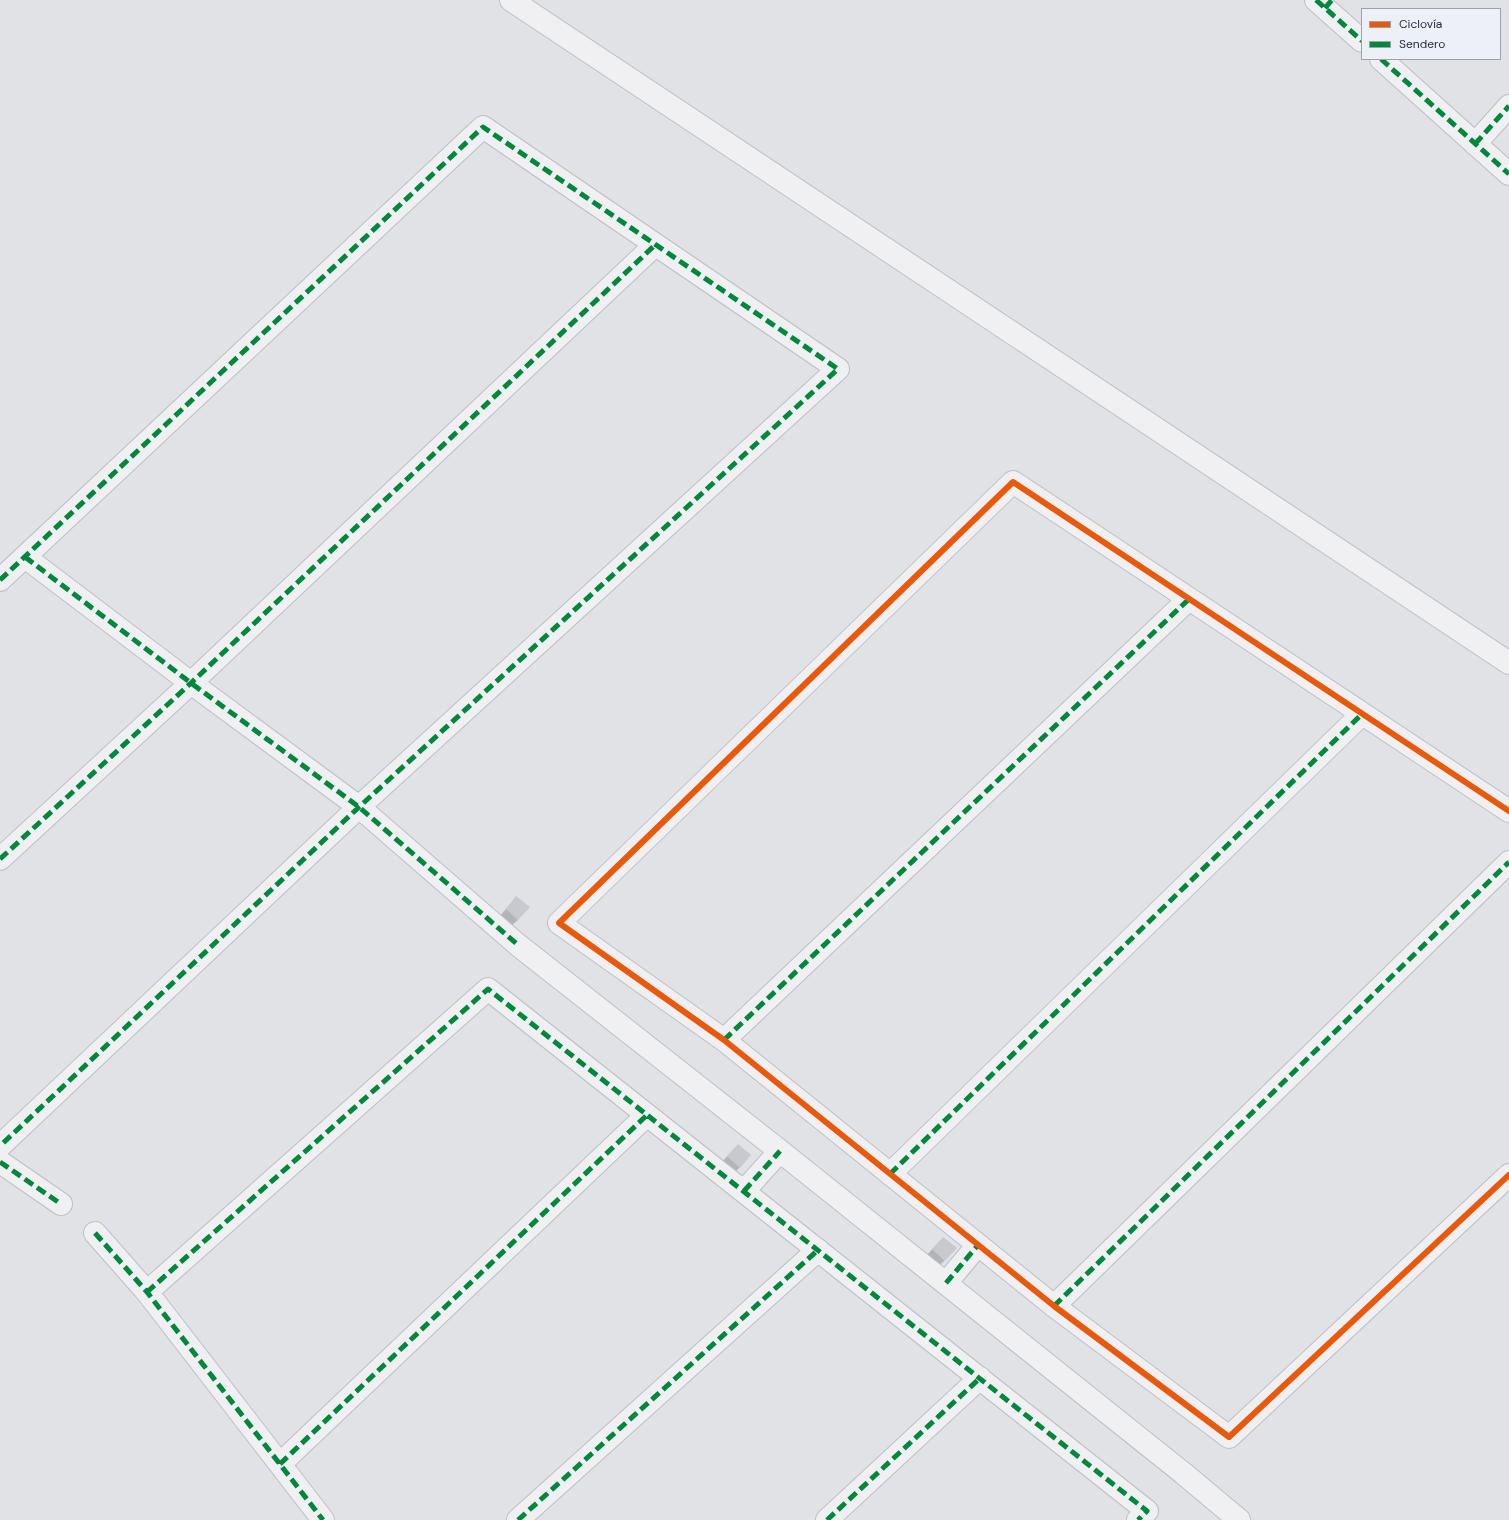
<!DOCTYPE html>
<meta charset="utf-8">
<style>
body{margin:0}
#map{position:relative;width:1509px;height:1520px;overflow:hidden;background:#e0e2e6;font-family:"DM Sans",sans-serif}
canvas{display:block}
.legend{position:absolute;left:1361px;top:8px;width:140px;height:52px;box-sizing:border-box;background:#edf0f6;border:1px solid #9da2ad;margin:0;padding:5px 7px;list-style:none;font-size:12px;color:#262c40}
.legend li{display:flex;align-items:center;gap:8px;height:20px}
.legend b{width:20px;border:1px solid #9da2ad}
</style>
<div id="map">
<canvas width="1509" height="1520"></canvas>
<ul class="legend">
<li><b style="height:5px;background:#e8590c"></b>Ciclovía</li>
<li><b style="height:5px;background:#00873e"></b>Sendero</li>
</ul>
</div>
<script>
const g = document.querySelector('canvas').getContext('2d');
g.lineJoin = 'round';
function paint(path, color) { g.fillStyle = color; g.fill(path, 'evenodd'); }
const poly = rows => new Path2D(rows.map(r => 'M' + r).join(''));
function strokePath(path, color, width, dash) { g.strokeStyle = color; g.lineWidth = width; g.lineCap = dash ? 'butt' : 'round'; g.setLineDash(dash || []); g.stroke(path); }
paint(poly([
 [516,897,518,920,511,926,500,916],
 [732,1151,740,1167,733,1174,721,1163],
 [937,1244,945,1260,938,1267,926,1256]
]), '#0003');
paint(poly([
 [516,896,530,907,518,920,506,909],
 [738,1144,751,1155,740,1168,727,1156],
 [943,1237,957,1248,945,1261,932,1249]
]), '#c7c9ce');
const street = poly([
 [511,0,1509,663],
 [1316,0,1362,41],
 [1381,59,1509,174],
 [1475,144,1509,106],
 [25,557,191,683,359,807,518,945,780,1151,1183,1473,1239,1520],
 [0,580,483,127,838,369,359,807,0,1146],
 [1509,811,1013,482,559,923,724,1040,1054,1306,1229,1437,1509,1175],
 [0,859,191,683,655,245],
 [724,1040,1189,599],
 [0,1162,61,1204],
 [890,1174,1362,714],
 [744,1191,780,1151],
 [95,1233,147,1292,323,1520],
 [946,1283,978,1245],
 [147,1292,488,989,1147,1511,1138,1520],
 [1054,1306,1509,862],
 [280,1464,647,1115],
 [518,1520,818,1250],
 [827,1520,980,1378]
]);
strokePath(street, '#bdbfc4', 24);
strokePath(street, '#f0f0f3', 22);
strokePath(poly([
 [1316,0,1362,41],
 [1325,8,1332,0],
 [1381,59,1509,174],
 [1475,144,1509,106],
 [25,557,191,683,359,807,518,945],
 [0,580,483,127,838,369,359,807,0,1146],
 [0,859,191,683,655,245],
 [724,1040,1189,599],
 [0,1162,61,1204],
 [890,1174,1362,714],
 [744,1191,780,1151],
 [95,1233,147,1292,323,1520],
 [946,1283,978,1245],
 [147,1292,488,989,1147,1511,1138,1520],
 [1054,1306,1509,862],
 [280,1464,647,1115],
 [518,1520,818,1250],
 [827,1520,980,1378]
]), '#00873e', 5, [10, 5]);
strokePath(poly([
 [1509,811,1013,482,559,923,724,1040,1054,1306,1229,1437,1509,1175]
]), '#e8590c', 6);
</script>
